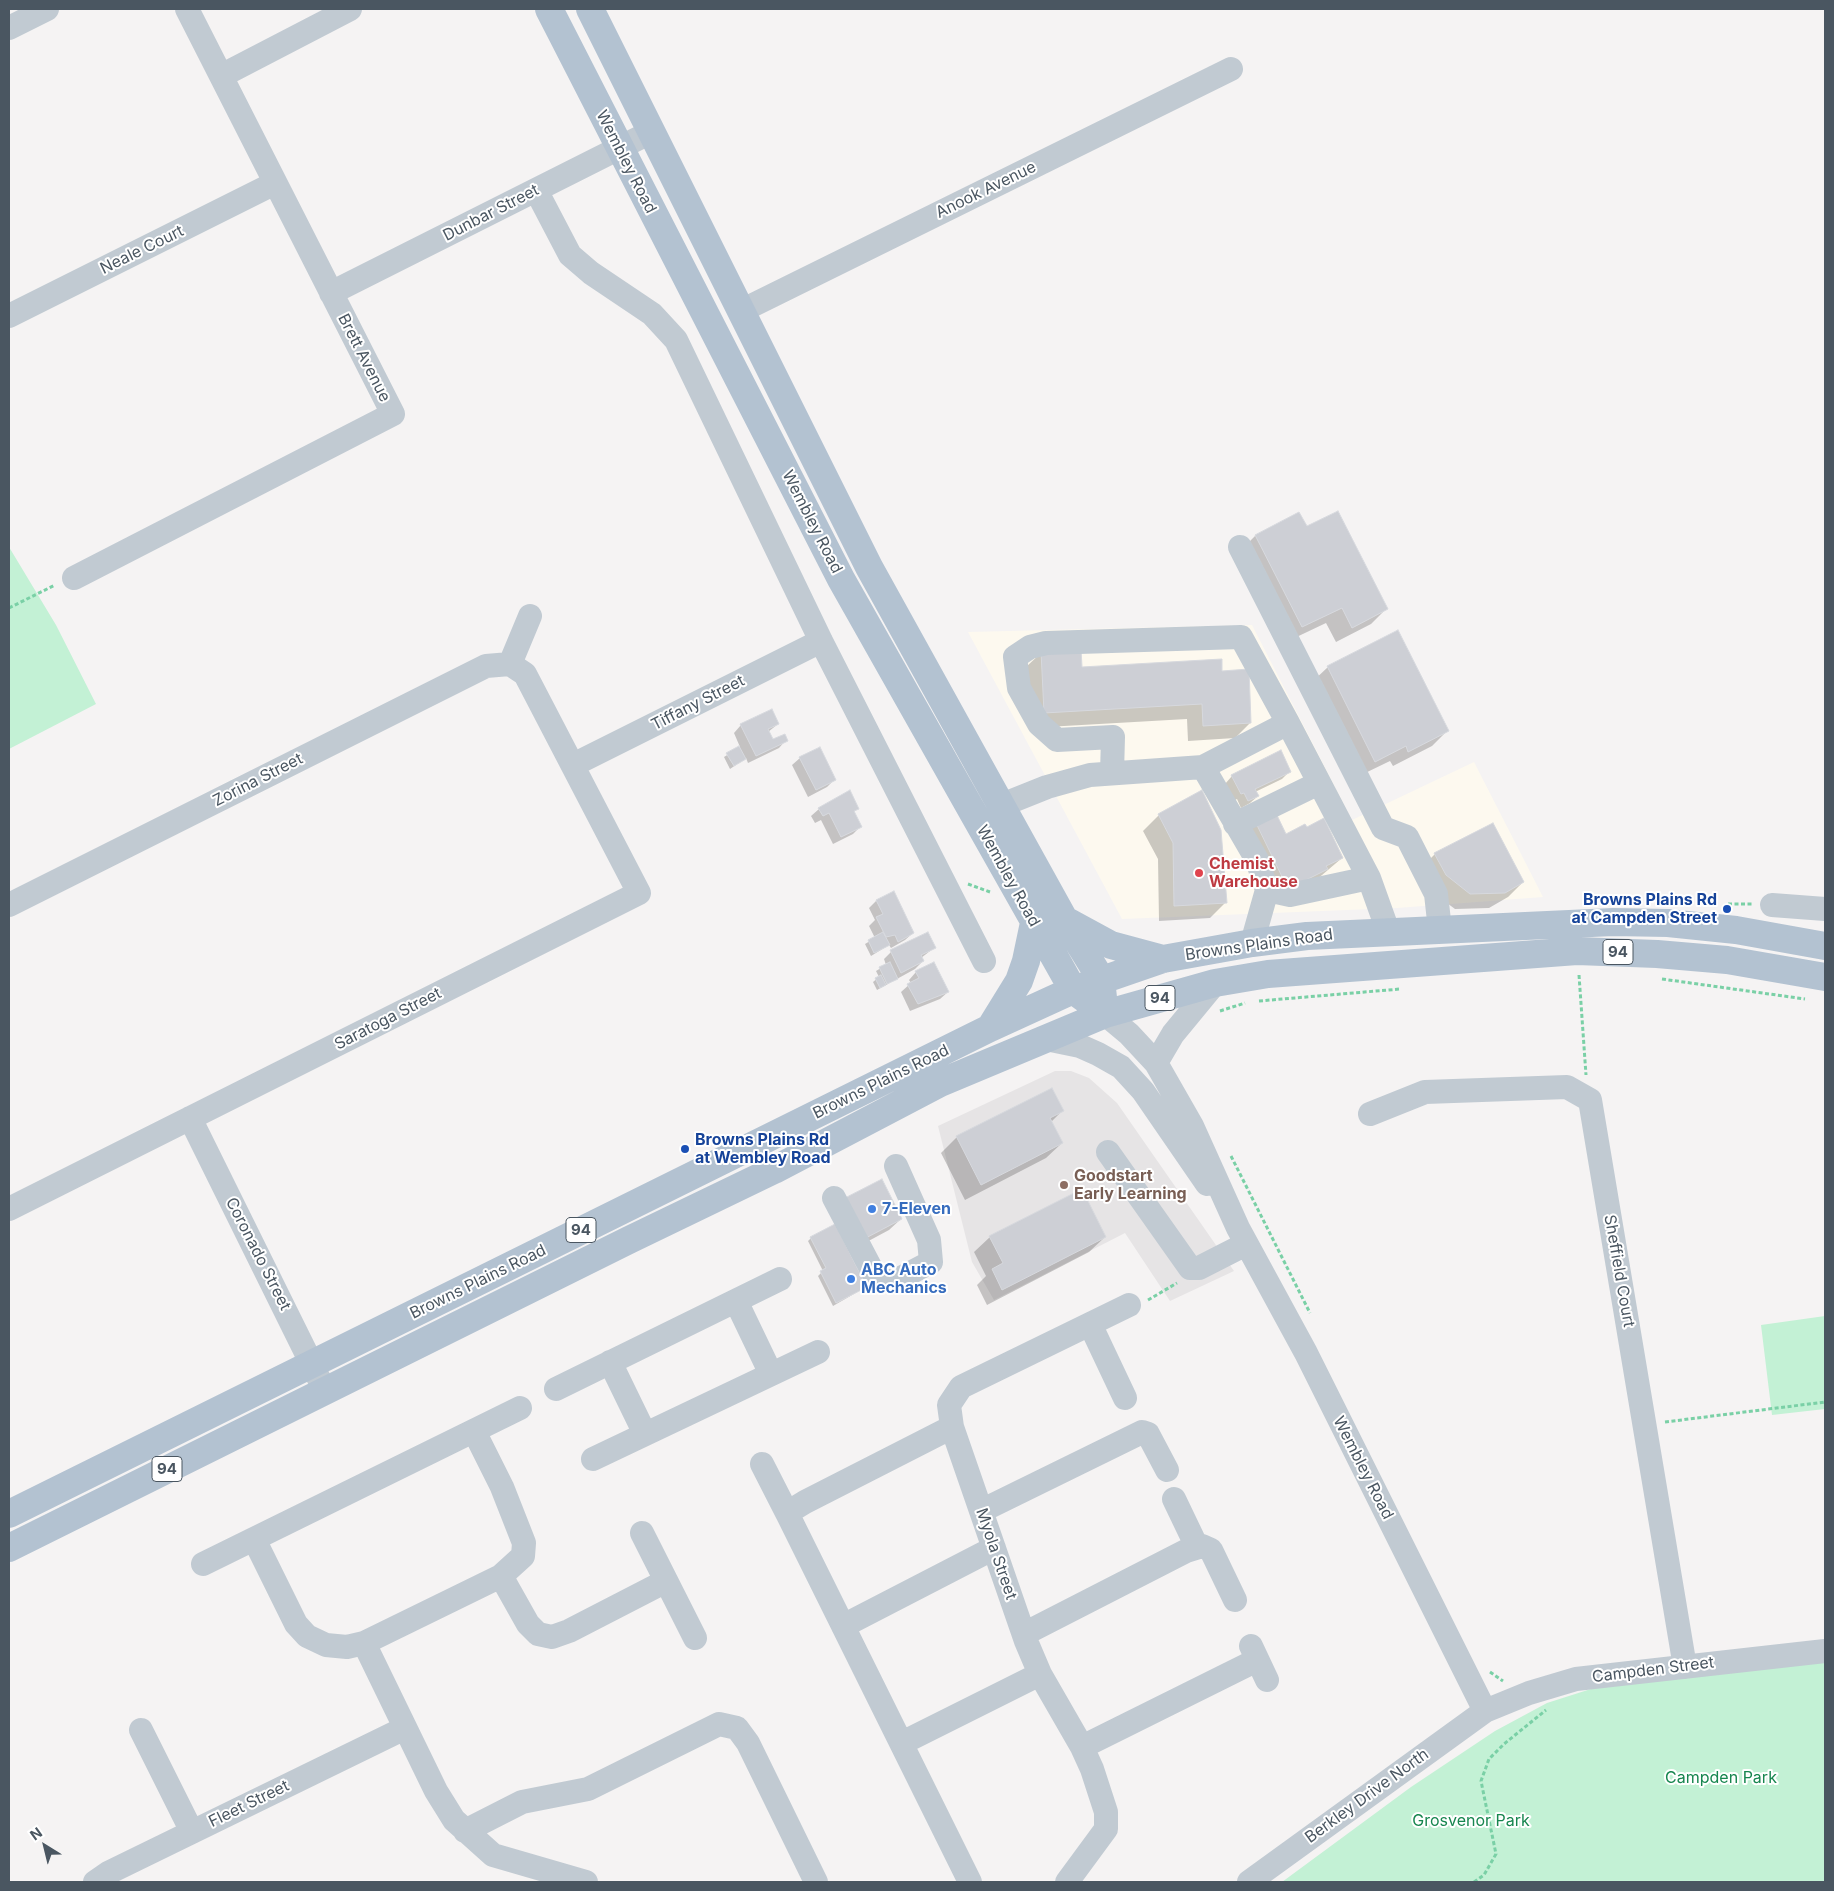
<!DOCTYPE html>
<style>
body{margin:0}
#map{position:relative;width:1834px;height:1891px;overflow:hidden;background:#f5f3f3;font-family:Inter,sans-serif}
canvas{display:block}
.frame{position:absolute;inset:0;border:10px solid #4a5661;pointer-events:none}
.north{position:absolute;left:20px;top:1821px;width:50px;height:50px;-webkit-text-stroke:4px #fff;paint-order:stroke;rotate:324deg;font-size:14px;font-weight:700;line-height:20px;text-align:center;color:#4a5661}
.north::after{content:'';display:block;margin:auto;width:18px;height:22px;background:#4a5661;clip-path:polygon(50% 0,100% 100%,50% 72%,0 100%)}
</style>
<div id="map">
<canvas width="1834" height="1891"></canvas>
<div class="frame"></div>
<div class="north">N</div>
</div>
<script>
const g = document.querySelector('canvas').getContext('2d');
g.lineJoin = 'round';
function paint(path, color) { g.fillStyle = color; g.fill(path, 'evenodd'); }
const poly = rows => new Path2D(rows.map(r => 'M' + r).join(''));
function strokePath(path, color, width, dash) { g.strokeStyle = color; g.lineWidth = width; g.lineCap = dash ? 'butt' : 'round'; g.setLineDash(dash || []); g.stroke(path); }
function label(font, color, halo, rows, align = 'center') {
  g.font = font + ' Inter,sans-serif'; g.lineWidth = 4; g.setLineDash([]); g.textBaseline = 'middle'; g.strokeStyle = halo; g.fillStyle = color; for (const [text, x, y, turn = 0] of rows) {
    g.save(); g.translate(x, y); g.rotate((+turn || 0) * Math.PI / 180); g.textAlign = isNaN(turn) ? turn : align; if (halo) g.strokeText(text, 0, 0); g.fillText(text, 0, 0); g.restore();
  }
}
paint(poly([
 [1252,625,1352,820,1474,762,1543,897,1397,908,1122,919,968,632]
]), '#fdf9ef');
paint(poly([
 [1055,1071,1071,1071,1089,1078,1117,1103,1234,1271,1170,1301,1125,1233,994,1300,972,1262,938,1126]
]), '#e6e4e5');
paint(poly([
 [9,547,56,625,96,704,9,749],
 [1825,1316,1825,1409,1772,1415,1761,1325],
 [1825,1661,1825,1882,1282,1882,1411,1787,1495,1731,1547,1703,1594,1688]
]), '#c3f1d5');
paint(poly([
 [1299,514,1306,528,1386,609,1371,624,1336,642,1326,623,1286,642,1240,551,1255,536],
 [1042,652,1081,668,1221,672,1250,723,1235,738,1188,741,1187,719,1029,728,1026,667],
 [1328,667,1447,731,1432,746,1393,766,1390,761,1359,776,1312,682],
 [778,724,768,732,773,741,786,740,779,748,748,763,746,758,730,769,724,757,740,747,734,733,741,725],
 [800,758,834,780,827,787,808,797,792,765],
 [1290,771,1282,779,1255,792,1258,796,1250,803,1241,808,1237,799,1233,801,1225,784,1232,776],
 [1201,792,1226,902,1210,918,1159,921,1158,859,1143,831,1159,815],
 [857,808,854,812,861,826,853,834,833,844,821,820,815,823,811,816,819,809],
 [1273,811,1285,835,1342,858,1315,881,1277,899,1243,831],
 [1435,854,1523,882,1508,897,1489,908,1455,909,1431,891,1419,870],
 [893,892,913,933,905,940,891,948,889,945,871,956,865,944,875,938,869,926,875,920,869,908,876,901],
 [934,948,921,958,923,961,915,969,877,990,873,982,879,977,876,971,886,965,884,959,891,952],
 [916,972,948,992,940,999,910,1011,901,992,911,983,909,980],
 [1051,1089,1062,1111,1051,1122,1062,1143,1046,1158,965,1200,941,1153,957,1137],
 [901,1219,889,1230,848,1252,866,1287,833,1306,818,1276,823,1271,808,1241,811,1238],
 [990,1237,1105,1237,1089,1252,987,1305,977,1285,986,1276,974,1252]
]), '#0003');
const building = poly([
 [1338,511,1388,609,1352,628,1342,608,1302,627,1255,535,1299,512,1307,526,1338,511],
 [1398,630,1449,731,1408,752,1406,746,1375,762,1327,666,1398,630],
 [1081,649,1082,667,1222,659,1222,671,1249,669,1251,723,1203,726,1202,704,1044,713,1041,651,1081,649],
 [772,709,779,724,768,729,773,739,785,734,788,741,756,756,740,724,772,709],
 [739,746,746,759,734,766,726,753,739,746],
 [820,747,836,780,816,790,799,757,820,747],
 [1281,750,1291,772,1255,789,1259,796,1248,801,1244,793,1241,794,1231,775,1281,750],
 [850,790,859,809,854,811,862,827,841,837,829,813,823,816,818,808,850,790],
 [1202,790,1221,830,1227,903,1174,906,1173,843,1158,814,1202,790],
 [1274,809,1286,834,1305,824,1307,827,1324,818,1343,858,1326,866,1328,869,1288,889,1254,819,1274,809],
 [1493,823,1524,882,1505,893,1470,894,1446,875,1434,853,1493,823],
 [894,891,914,933,898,942,895,935,886,937,876,917,883,914,876,900,894,891],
 [883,932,890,945,874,953,868,940,883,932],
 [928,932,936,948,921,955,924,961,901,973,890,950,928,932],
 [890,962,898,979,887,984,879,967,890,962],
 [934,962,949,992,918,1004,907,984,919,978,915,971,934,962],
 [881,975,886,985,880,988,875,978,881,975],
 [1052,1088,1064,1111,1050,1118,1063,1143,981,1185,956,1136,1052,1088],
 [882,1179,902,1219,862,1240,841,1200,882,1179],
 [1082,1189,1106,1237,1002,1290,992,1269,1003,1263,989,1236,1082,1189],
 [835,1224,867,1287,836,1303,820,1271,826,1268,810,1237,835,1224]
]);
paint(building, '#cdcfd5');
strokePath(building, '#d7d9de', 1);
strokePath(poly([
 [9,608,55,585],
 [968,884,990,892],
 [1728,904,1752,904],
 [1579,975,1586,1075],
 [1662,979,1805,999],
 [1259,1001,1400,989],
 [1220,1011,1245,1003],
 [1231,1156,1310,1313],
 [1148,1300,1177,1283],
 [1665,1422,1825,1402],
 [1490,1672,1503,1681],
 [1474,1882,1484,1875,1496,1854,1481,1781,1489,1759,1504,1744,1546,1710]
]), '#7ad0a6', 3, [4, 2.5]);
strokePath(poly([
 [9,28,47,9],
 [221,76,350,9],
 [536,190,570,255,591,273,652,314,676,340,821,641,984,961],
 [331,293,651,132],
 [741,311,1231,69],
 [9,316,275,183],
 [1240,547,1383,828,1407,837,1436,894,1440,930],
 [74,578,393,414,187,9],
 [510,664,530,616],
 [573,765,821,641],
 [1203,767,1288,723,1369,878,1290,895,1267,890],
 [1112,773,1113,737,1057,740,1039,724,1019,688,1015,657,1030,647,1046,643,1241,637,1288,723],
 [1002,805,1047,787,1090,775,1203,767,1257,860,1267,890,1252,943],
 [1235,824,1319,783],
 [1369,878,1388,931],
 [9,905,486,666,510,664,525,674,639,893,9,1209],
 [1772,905,1825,909],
 [1105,1014,1129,1034,1156,1063,1192,1126,1238,1228,1306,1353,1485,1711],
 [1046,1039,1080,1046,1098,1054,1121,1067,1143,1091,1207,1184],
 [1156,1063,1173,1034,1215,983],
 [1370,1114,1425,1092,1567,1087,1590,1100,1685,1667],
 [190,1118,325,1391],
 [1108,1152,1190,1268,1199,1268,1246,1244],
 [834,1198,875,1276,878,1281,895,1281,931,1262,929,1240,896,1166],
 [736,1301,771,1374],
 [1090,1324,1125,1398],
 [610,1362,645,1434],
 [556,1389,780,1279],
 [952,1427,805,1502,787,1513,970,1882],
 [593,1459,818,1352],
 [762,1464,787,1513],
 [1174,1499,1197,1547],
 [981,1511,1142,1432,1148,1434,1167,1470],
 [642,1533,695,1638],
 [254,1539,296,1624,307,1636,326,1645,347,1647,364,1643,501,1576,523,1556,524,1543,502,1487,474,1431],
 [203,1564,520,1408],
 [501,1576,528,1624,538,1634,552,1637,569,1631,666,1581],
 [843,1626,994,1548],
 [1024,1634,1186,1551,1202,1546,1211,1550,1235,1600],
 [364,1643,436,1791,454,1820,493,1855,586,1882],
 [1251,1646,1267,1680],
 [141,1730,192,1832],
 [902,1743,1040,1674],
 [1082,1747,1257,1660],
 [465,1831,522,1802,588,1789,719,1724,737,1728,748,1743,816,1882],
 [95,1882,108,1873,405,1728],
 [1067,1882,1106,1829,1106,1812,1092,1769,1082,1747,1040,1674,1026,1641,952,1427,949,1405,961,1387,1129,1305],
 [1249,1882,1485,1711,1529,1693,1576,1679,1825,1651]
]), '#c1cad2', 24);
strokePath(poly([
 [549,9,841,579,1063,972,1073,990,1088,1001],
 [590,9,869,567,1064,919,1101,979,1103,998],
 [1065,920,1111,945,1163,959],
 [990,1028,1019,981,1026,961,1034,923],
 [9,1514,990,1028,1073,990,1163,959,1252,943,1307,936,1613,922,1668,923,1736,930,1825,946],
 [9,1548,629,1240,774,1170,940,1083,1105,1014,1215,983,1268,974,1577,951,1657,954,1727,960,1825,977]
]), '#b3c2d1', 28);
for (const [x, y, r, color] of [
 [1199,873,5,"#e0444e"],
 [1727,909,5,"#1a4fb4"],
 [685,1149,5,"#1a4fb4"],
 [1064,1185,5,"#8d6e63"],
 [872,1209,5,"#3f7fe0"],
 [851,1279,5,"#3f7fe0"]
]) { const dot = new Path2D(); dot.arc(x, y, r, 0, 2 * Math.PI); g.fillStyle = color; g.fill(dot); strokePath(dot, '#fff', 2); }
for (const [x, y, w] of [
 [1618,952,30],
 [1160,998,30],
 [581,1230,30],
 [167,1469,30]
]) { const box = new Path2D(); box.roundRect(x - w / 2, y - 12.5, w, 25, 4); g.fillStyle = '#fff'; g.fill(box); strokePath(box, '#4a5661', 1); }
label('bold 15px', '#4a5661', null, [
 ["94",1618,952],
 ["94",1160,998],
 ["94",581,1230],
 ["94",167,1469]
]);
label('16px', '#4a5661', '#fff', [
 ["Wembley Road",626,162,63],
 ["Anook Avenue",986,190,-26],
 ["Dunbar Street",491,213,-27],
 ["Neale Court",142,250,-26],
 ["Brett Avenue",364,358,63],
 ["Wembley Road",812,522,63],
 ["Tiffany Street",698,703,-27],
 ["Zorina Street",258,780,-27],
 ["Wembley Road",1008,876,61],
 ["Browns Plains Road",1259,945,-8],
 ["Saratoga Street",388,1019,-27],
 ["Browns Plains Road",881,1082,-26],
 ["Coronado Street",258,1254,63],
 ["Sheffield Court",1619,1271,80],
 ["Browns Plains Road",478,1282,-26],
 ["Wembley Road",1363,1468,63],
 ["Myola Street",996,1554,71],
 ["Campden Street",1653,1670,-7],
 ["Berkley Drive North",1367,1796,-36],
 ["Fleet Street",249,1804,-26]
]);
label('bold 16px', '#be3a42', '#fff', [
 ["Chemist",1209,864],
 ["Warehouse",1209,882]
], 'left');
label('bold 16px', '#164399', '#fff', [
 ["Browns Plains Rd",1717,900],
 ["at Campden Street",1717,918],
 ["Browns Plains Rd",695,1140,"left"],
 ["at Wembley Road",695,1158,"left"]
], 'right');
label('bold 16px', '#785e54', '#fff', [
 ["Goodstart",1074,1176],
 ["Early Learning",1074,1194]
], 'left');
label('bold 16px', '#366cbe', '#fff', [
 ["7-Eleven",882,1209],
 ["ABC Auto",861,1270],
 ["Mechanics",861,1288]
], 'left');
label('16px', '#17864f', '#fff', [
 ["Campden Park",1721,1778],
 ["Grosvenor Park",1471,1821]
]);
</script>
